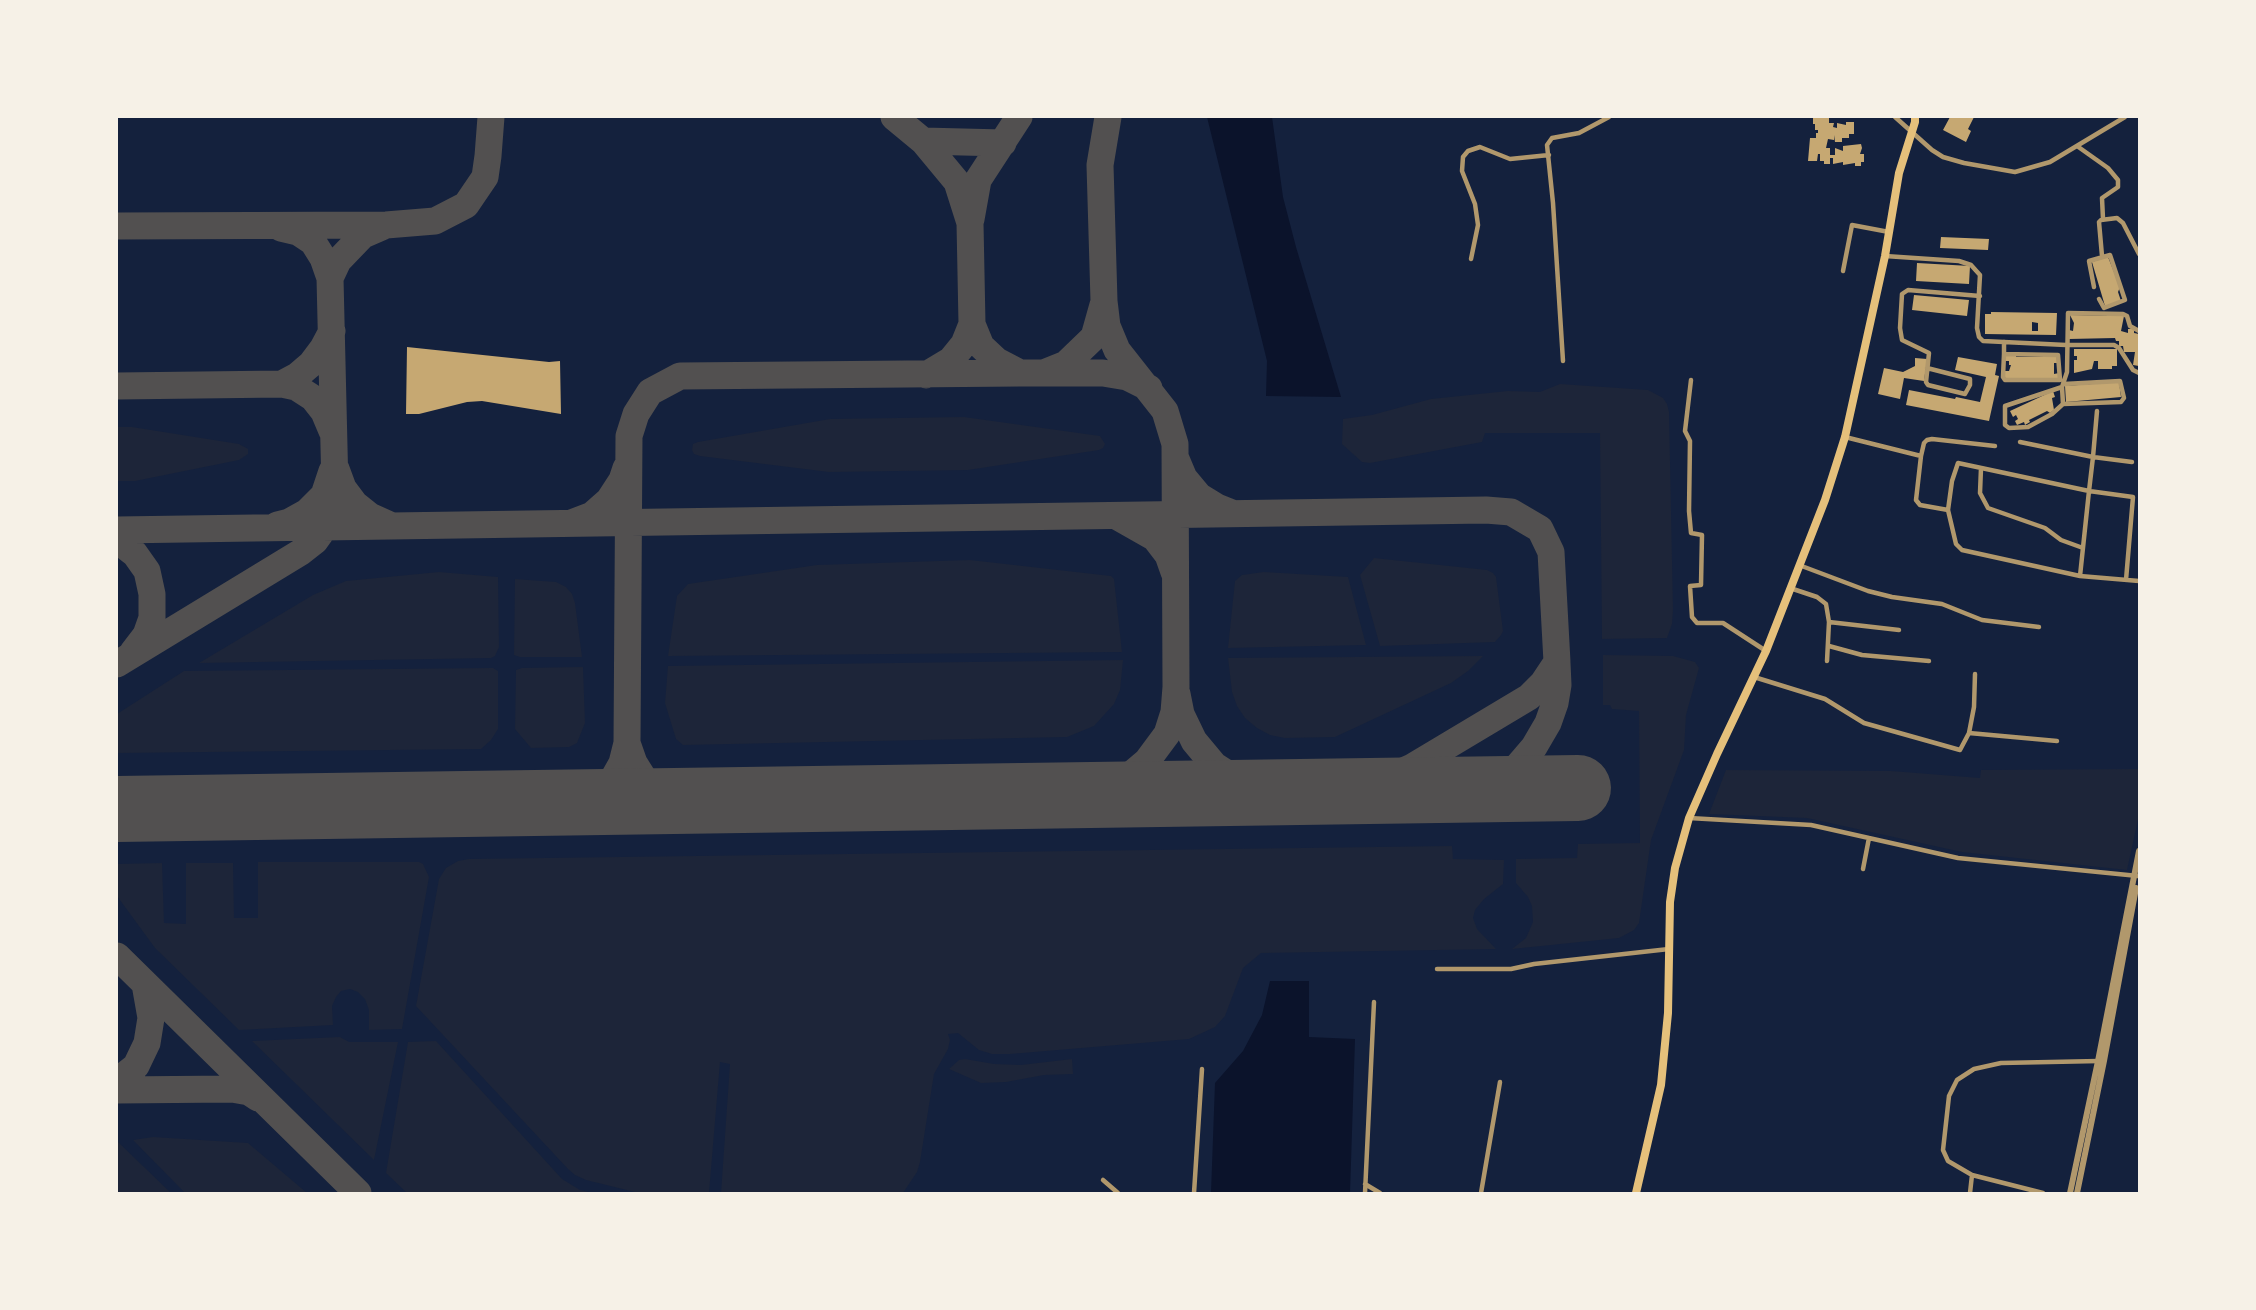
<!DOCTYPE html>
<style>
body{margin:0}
#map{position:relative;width:2256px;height:1310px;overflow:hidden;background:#14213d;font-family:"Exo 2",sans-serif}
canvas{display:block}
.frame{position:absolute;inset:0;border:118px solid #f6f1e7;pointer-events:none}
</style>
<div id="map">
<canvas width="2256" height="1310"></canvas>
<div class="frame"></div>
</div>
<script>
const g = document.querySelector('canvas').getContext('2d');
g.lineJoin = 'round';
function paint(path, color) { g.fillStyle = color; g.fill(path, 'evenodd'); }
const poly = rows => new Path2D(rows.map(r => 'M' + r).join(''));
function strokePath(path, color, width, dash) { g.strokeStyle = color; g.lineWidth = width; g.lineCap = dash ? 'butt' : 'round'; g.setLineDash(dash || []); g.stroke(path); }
paint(poly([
 [1560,384,1648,390,1663,398,1667,404,1669,412,1673,610,1672,624,1667,638,1602,639,1600,433,1485,433,1482,442,1370,463,1362,462,1342,444,1343,419,1372,415,1431,399,1508,391,1540,392],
 [964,417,1100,436,1105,444,1103,448,1099,450,968,470,829,472,700,456,694,454,692,450,693,444,698,442,830,419],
 [132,427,239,444,248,449,248,454,239,460,135,481,117,481,117,427],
 [1374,558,1487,570,1493,573,1496,577,1503,631,1501,635,1495,642,1380,646,1360,575],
 [970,560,1111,576,1114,579,1122,652,668,656,677,596,688,584,817,565],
 [439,572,498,577,499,647,495,656,491,658,199,663,313,595,346,581],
 [1264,572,1348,577,1366,645,1228,648,1235,581,1242,575],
 [515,579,556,582,566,587,572,594,575,603,582,657,520,657,514,655],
 [1603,655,1673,656,1695,662,1699,668,1686,715,1684,750,1651,840,1639,923,1634,930,1619,938,1512,949,1526,938,1533,922,1532,906,1528,897,1516,883,1516,859,1577,858,1578,844,1640,843,1639,711,1612,709,1610,705,1603,705],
 [1483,656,1468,671,1451,683,1335,737,1285,738,1270,735,1257,728,1245,718,1237,706,1232,692,1228,658],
 [1123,660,1120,690,1114,704,1094,726,1067,737,683,745,676,739,665,703,668,666],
 [583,667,585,723,577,743,569,747,531,748,515,729,516,670,522,668],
 [493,668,498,671,498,729,491,740,481,749,117,753,117,714,184,671],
 [2139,769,2139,815,2127,870,1962,852,1807,818,1709,814,1726,770,1891,771,1980,778,1981,770],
 [1452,846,1453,859,1504,860,1503,884,1484,899,1475,910,1473,918,1477,929,1496,949,1261,953,1243,968,1225,1016,1215,1027,1189,1039,1010,1054,992,1054,979,1050,958,1033,948,1034,950,1040,948,1049,934,1074,920,1162,917,1172,903,1193,721,1193,730,1064,720,1062,709,1193,639,1193,586,1180,575,1175,568,1169,416,1006,439,879,446,868,458,861,469,859],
 [258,862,419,862,423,864,429,877,402,1029,369,1030,369,1010,365,999,358,992,350,989,341,991,336,997,332,1006,333,1025,239,1030,155,948,117,896,117,864,162,863,164,923,186,924,186,863,233,863,234,918,258,918],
 [340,1037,349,1042,398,1042,374,1160,252,1041],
 [436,1041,562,1179,580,1190,593,1193,407,1193,386,1173,408,1042],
 [965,1059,994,1064,1021,1065,1072,1059,1073,1074,1044,1075,1006,1082,981,1083,949,1069,959,1060],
 [153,1137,248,1143,307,1193,185,1193,133,1140],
 [117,1142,118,1142,171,1193,117,1193]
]), '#1d2539');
paint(poly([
 [1207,117,1272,117,1283,197,1296,247,1341,397,1266,396,1267,361],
 [1270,981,1309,981,1309,1037,1355,1039,1350,1193,1211,1193,1215,1083,1243,1051,1262,1015]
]), '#0b132b');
strokePath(poly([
 [894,117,923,141,957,182,970,223,972,324,964,344,951,360,926,375],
 [923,141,1003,143],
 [971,219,978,180,1019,117],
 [117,226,386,225,435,221,466,205,485,177,488,156,491,117],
 [281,228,298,232,313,242,323,258,330,278],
 [972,324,981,346,997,361,1020,373],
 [1046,372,1066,364,1094,337,1103,305],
 [282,384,297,376,311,364,323,348,332,331],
 [117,386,282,384,296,387,313,398,324,412,332,431],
 [1176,459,1184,478,1199,496,1217,507,1232,513],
 [336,469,343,488,355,504,370,516,390,525],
 [1118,517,1155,538,1168,555,1174,572],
 [571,523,592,515,609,500,622,480,626,468],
 [277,525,289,522,307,512,324,495,332,471],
 [117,530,1486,510,1511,512,1540,529,1551,552,1557,662,1543,683,1529,697,1412,767,1376,783,1348,791],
 [117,540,135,554,147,571,152,594,152,618,146,635,133,652],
 [117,664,301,552,315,541,325,527,333,512,335,489,330,278,338,261,363,235,386,225],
 [1177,694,1181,714,1194,741,1214,765,1242,783,1275,792],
 [627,743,634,763,644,779,660,791,686,801],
 [1470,789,1498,780,1516,768,1534,747,1548,723,1555,703,1558,685,1557,663],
 [1079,795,1121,783,1147,761,1167,734,1174,712,1176,687,1175,444,1165,411,1117,350,1107,326,1104,301,1100,165,1108,117],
 [573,803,596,794,613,779,622,763,627,743,629,436,636,414,650,392,680,376,1020,373,1103,373,1127,377,1149,388],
 [117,956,358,1193],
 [117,1081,136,1066,147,1043,151,1018,145,984],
 [117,1090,232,1089,249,1092,258,1098]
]), '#525050', 27);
strokePath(poly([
 [117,809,1578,788]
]), '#525050', 66);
paint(poly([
 [1813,117,1829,117,1829,123,1834,123,1833,127,1837,128,1837,123,1846,125,1846,122,1854,122,1854,134,1849,134,1849,138,1842,138,1842,142,1835,142,1834,135,1834,140,1828,139,1826,148,1830,148,1830,155,1835,155,1835,148,1843,151,1843,146,1861,144,1862,148,1860,154,1864,154,1864,162,1861,162,1861,166,1855,166,1855,163,1843,165,1843,162,1833,164,1833,158,1830,158,1830,164,1824,164,1824,161,1820,161,1820,154,1818,154,1817,161,1808,161,1810,138,1816,138,1816,133,1818,133,1818,130,1815,130,1815,124,1813,124],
 [1950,117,1974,117,1968,129,1971,131,1966,142,1943,130],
 [1941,237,1989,239,1988,250,1940,248],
 [2108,257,2120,287,2118,292,2121,301,2105,306,2092,262],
 [1917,263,1970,266,1969,284,1916,281],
 [1914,295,1969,300,1967,316,1912,310],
 [1991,312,2057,313,2056,335,1985,334,1985,314,1991,314],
 [2032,322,2038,323,2038,331,2032,331],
 [2070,315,2124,316,2121,331,2128,333,2128,329,2134,329,2134,333,2139,334,2139,366,2133,365,2135,352,2124,352,2123,346,2119,346,2119,341,2116,341,2115,338,2069,339,2069,330,2073,331,2074,323],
 [407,347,549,362,560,361,561,414,482,401,467,402,419,414,406,414],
 [2074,349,2117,349,2117,366,2112,366,2112,369,2098,369,2098,361,2094,361,2092,369,2074,373,2074,360,2077,360,2077,356,2074,356],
 [2006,355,2016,355,2016,357,2058,357,2058,363,2054,363,2054,374,2059,373,2059,379,2005,378,2005,371,2009,371,2011,365,2009,365,2009,361,2005,361],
 [1958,357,1997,364,1995,375,1999,376,1989,421,1906,405,1909,390,1955,399,1956,397,1980,402,1986,377,1955,370],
 [1915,358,1927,359,1924,381,1904,378,1900,399,1878,394,1884,368,1903,372,1915,366],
 [2119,382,2121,397,2066,402,2065,386],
 [2053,391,2055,397,2052,398,2054,410,2050,413,2047,411,2029,420,2030,422,2025,425,2024,422,2017,425,2015,421,2018,419,2016,415,2013,417,2010,411]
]), '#c6a872');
strokePath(poly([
 [1895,117,1932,150,1943,157,1964,163,2015,172,2050,162,2125,117],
 [2077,146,2108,168,2118,180,2118,187,2102,198,2103,219],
 [1885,256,1959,261,1971,265,1980,275,1977,328,1979,337,1983,341,2066,345,2114,345,2119,348,2133,370,2139,373],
 [2102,256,2099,222,2101,220,2117,218,2123,223,2139,254],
 [1471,259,1478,225,1475,204,1462,171,1463,157,1468,151,1480,147,1510,159,1549,155],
 [1843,271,1852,225,1889,232],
 [2094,287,2089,261,2110,255,2125,300,2104,308,2099,299],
 [2004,354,2058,355,2060,380,2005,380,2003,377,2004,354,2004,342],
 [1563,361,1553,203,1547,145,1552,138,1579,133,1609,117],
 [1927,368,1970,379,1970,385,1965,394,1928,385,1926,382,1929,353,1902,340,1900,328,1902,294,1908,290,1980,296],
 [1691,380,1685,431,1690,441,1689,511,1691,533,1702,535,1701,585,1690,586,1692,617,1697,623,1723,623,1766,651],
 [2062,387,2005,406,2005,425,2009,428,2028,427,2052,414,2063,404,2062,387,2067,372,2068,313,2123,314,2127,316,2130,326,2139,331],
 [2063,404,2121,402,2124,398,2120,381,2064,384],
 [2097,411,2093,457,2132,462],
 [1845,437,1921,456,1916,500,1920,505,1948,510,1956,544,1962,550,2080,576,2139,581],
 [2020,442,2093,457,2089,491,2133,497,2126,580],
 [1921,456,1924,443,1927,440,1932,439,1995,446],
 [1981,468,1980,493,1988,508,2045,528,2061,540,2083,548],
 [1948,510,1952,481,1958,463,2089,491,2080,576],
 [1799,565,1868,591,1892,597,1942,604,1982,620,2039,627],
 [1790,588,1817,597,1826,604,1829,622,1827,661],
 [1829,622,1899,630],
 [1829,646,1862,655,1929,661],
 [1754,677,1825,699,1864,723,1960,750,1969,733,1974,707,1975,674],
 [1969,733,2057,741],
 [1689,818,1811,825,1958,858,2138,876],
 [1863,869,1869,838],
 [1437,969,1511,969,1534,964,1669,949],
 [1972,1175,2043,1193],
 [1103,1180,1118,1193],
 [1365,1184,1380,1193],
 [1194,1193,1202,1069],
 [1365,1193,1374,1002],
 [1481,1193,1500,1082],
 [1970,1193,1972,1175,1948,1161,1943,1150,1949,1096,1957,1080,1974,1069,2001,1063,2099,1061]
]), '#b1986c', 4.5);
strokePath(poly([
 [2070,1193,2098,1061,2139,851],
 [2077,1193,2104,1061,2136,888]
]), '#b1986c', 6);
strokePath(poly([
 [1636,1193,1661,1085,1668,1013,1670,902,1675,868,1689,818,1717,754,1766,651,1825,500,1845,437,1885,256,1899,173,1915,122,1915,117]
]), '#e5c07b', 8);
</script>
